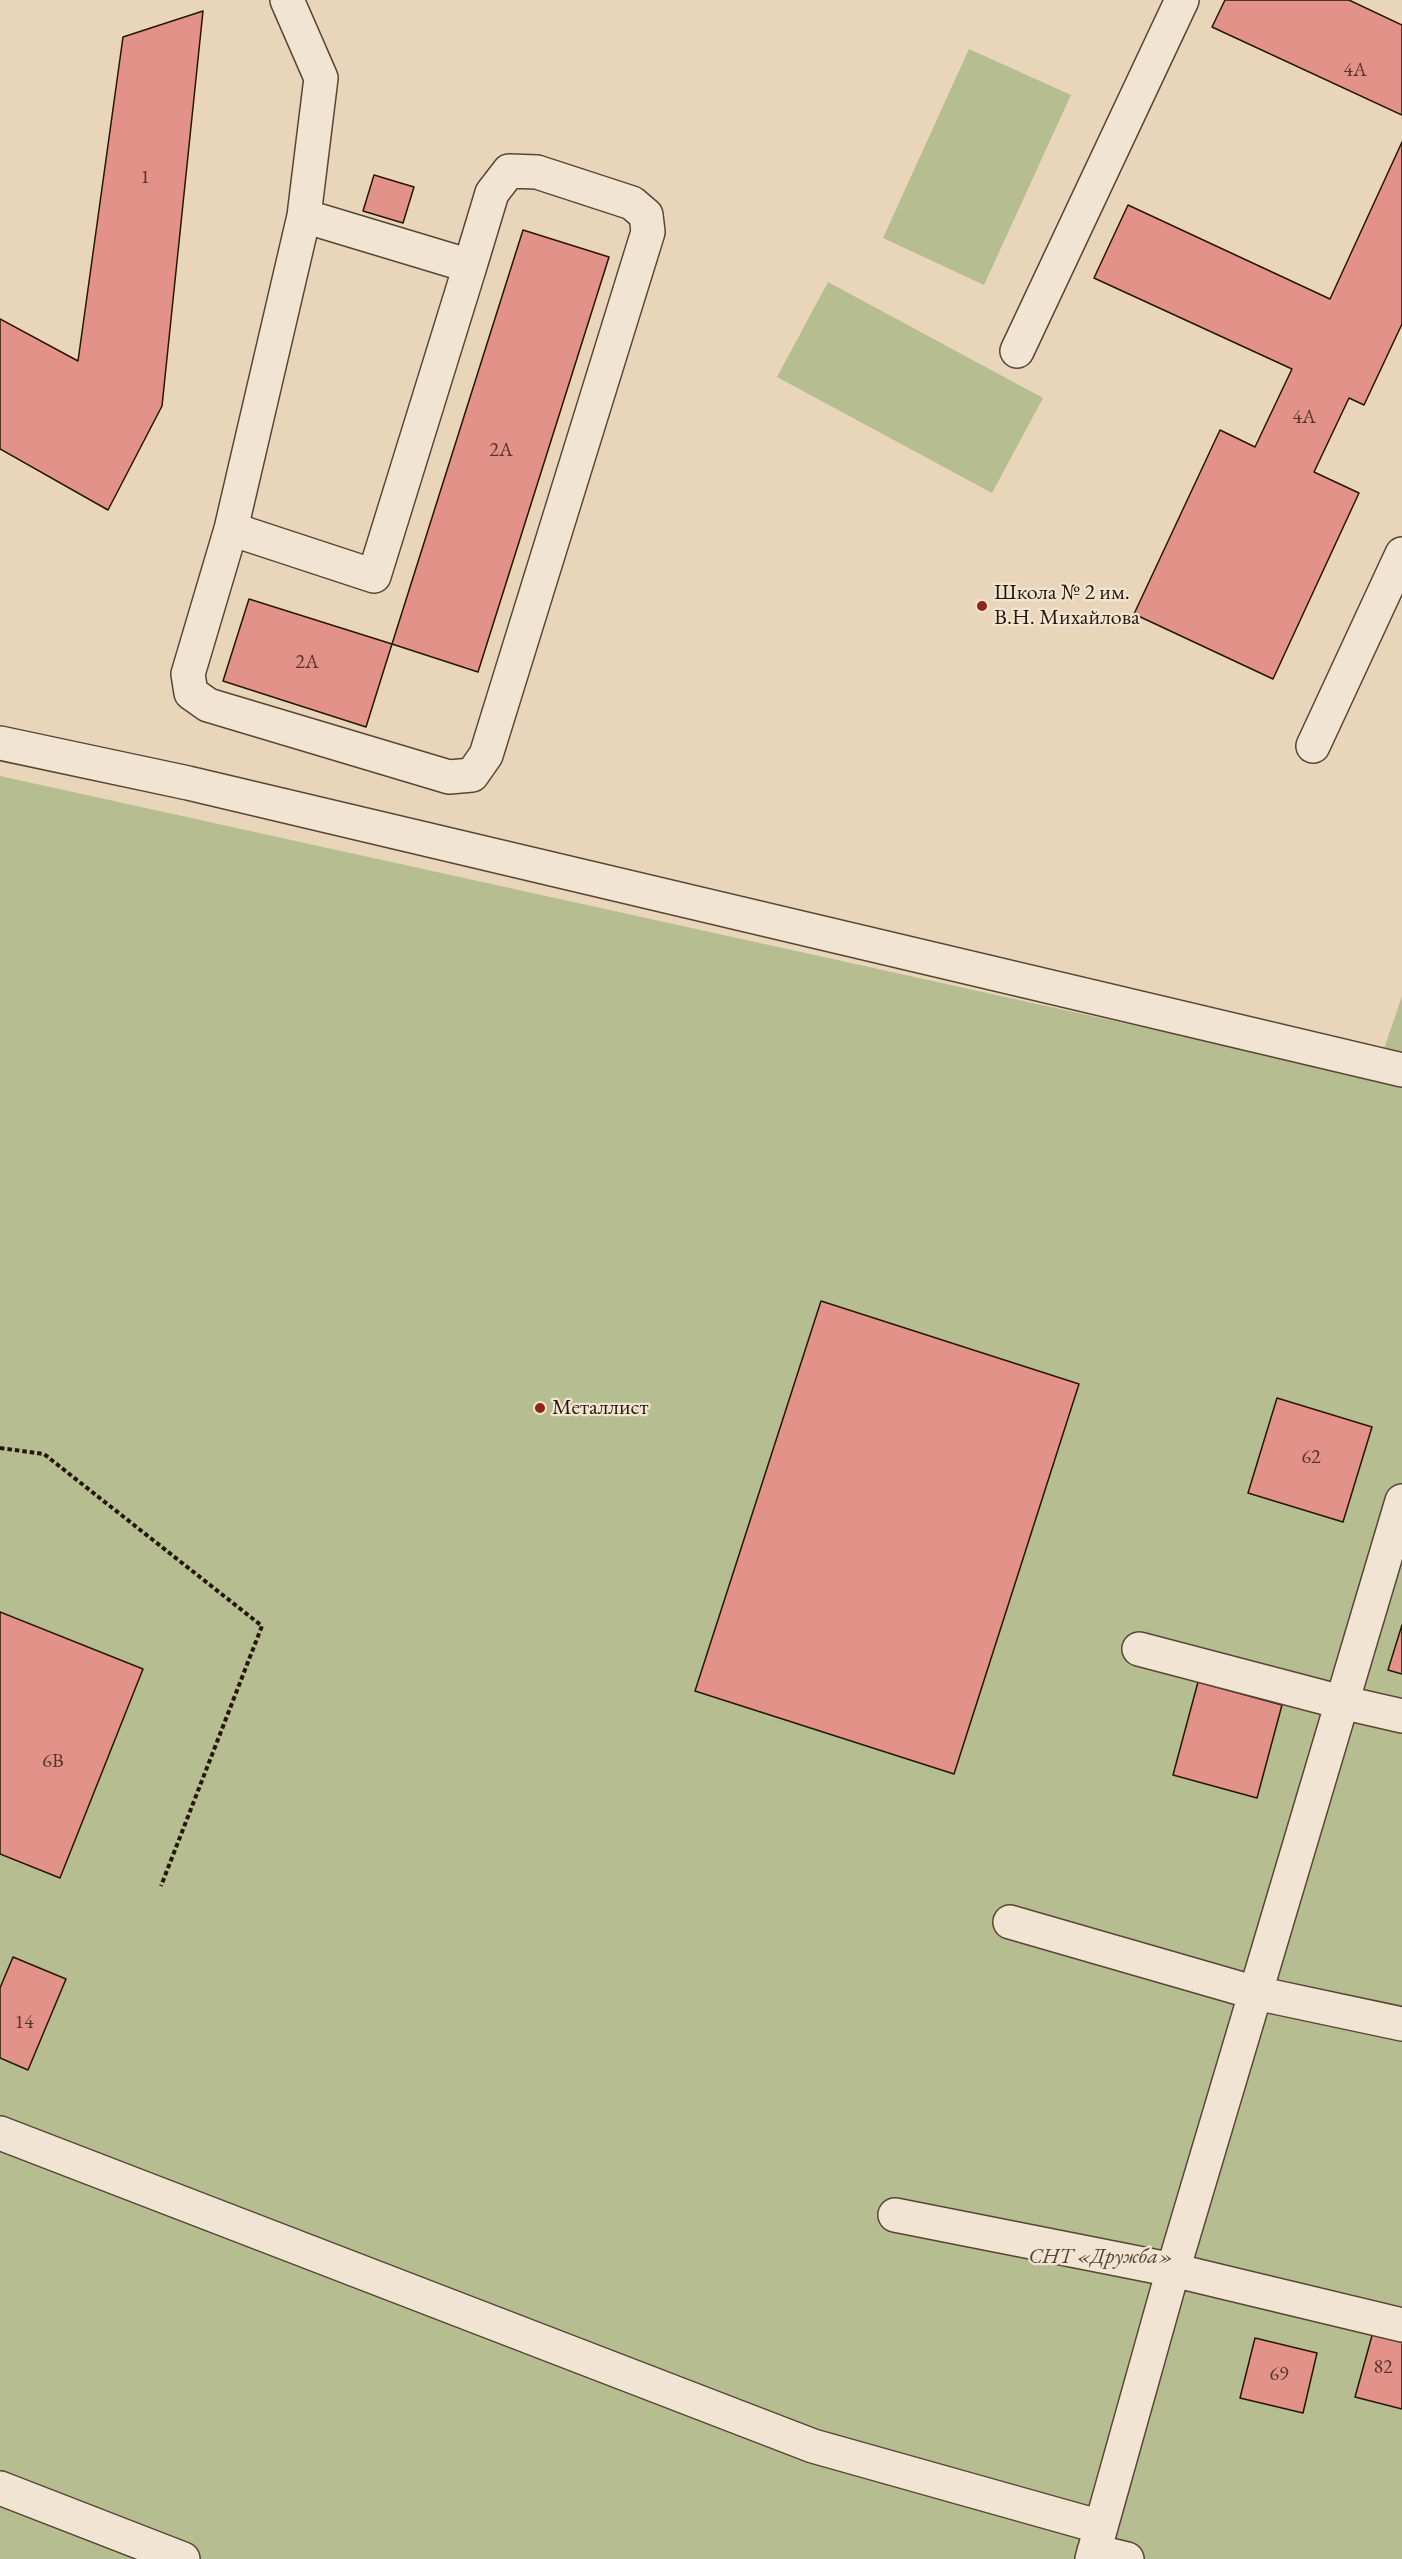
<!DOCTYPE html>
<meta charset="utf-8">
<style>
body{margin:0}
canvas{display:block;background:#e9d5ba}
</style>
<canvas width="1402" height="2559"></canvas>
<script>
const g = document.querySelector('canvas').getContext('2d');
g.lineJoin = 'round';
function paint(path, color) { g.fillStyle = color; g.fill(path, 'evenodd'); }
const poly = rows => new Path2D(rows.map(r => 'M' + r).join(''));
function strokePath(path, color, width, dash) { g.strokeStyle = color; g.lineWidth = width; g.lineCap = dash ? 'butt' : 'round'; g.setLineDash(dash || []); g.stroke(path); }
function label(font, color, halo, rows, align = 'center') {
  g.font = font + ' "EB Garamond",serif'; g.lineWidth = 4.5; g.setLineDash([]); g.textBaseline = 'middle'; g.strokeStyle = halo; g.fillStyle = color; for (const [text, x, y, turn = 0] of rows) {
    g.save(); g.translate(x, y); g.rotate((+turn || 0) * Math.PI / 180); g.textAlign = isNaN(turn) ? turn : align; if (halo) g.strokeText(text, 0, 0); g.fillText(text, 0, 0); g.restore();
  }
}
paint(poly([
 [969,49,1071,95,984,285,883,238],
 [828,282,1043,398,992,493,777,377],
 [0,776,1374,1078,1402,996,1402,2559,0,2559]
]), '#b6bd90');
const building = poly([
 [1225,0,1349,0,1402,25,1402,115,1212,27,1225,0],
 [203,11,162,406,108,510,0,449,0,319,78,361,123,37,203,11],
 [1402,142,1402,324,1364,405,1349,398,1314,472,1359,493,1273,679,1134,614,1220,430,1255,447,1292,369,1094,278,1128,205,1330,299,1402,142],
 [374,175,414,187,403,223,363,211,374,175],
 [523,230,609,257,478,672,392,644,523,230],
 [249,599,392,644,366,727,223,681,249,599],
 [821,1301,1079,1384,954,1774,695,1691,821,1301],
 [1277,1398,1372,1427,1343,1522,1248,1493,1277,1398],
 [0,1612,143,1669,60,1878,0,1854,0,1612],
 [1402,1625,1402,1674,1388,1670,1402,1625],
 [1198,1682,1282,1705,1257,1798,1173,1775,1198,1682],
 [13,1957,66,1979,28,2070,0,2058,0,1988,13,1957],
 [1373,2332,1402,2340,1402,2409,1355,2397,1373,2332],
 [1255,2338,1317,2353,1303,2413,1240,2398,1255,2338]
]);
paint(building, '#e39289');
strokePath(building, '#261607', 1.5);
const minor = poly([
 [287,0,321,78,304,216,231,529,188,674,191,693,208,705,449,777,472,775,486,755,648,232,646,215,632,203,537,172,509,171,492,193,470,266],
 [1017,351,1182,0],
 [231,529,374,576,470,266,304,216],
 [0,743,188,783,1402,1070],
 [1313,746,1402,554],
 [1139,1649,1341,1702,1402,1716],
 [1010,1922,1256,1993,1402,2024],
 [0,2133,813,2446,1101,2527],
 [895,2215,1173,2270,1402,2325],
 [0,2488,183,2559],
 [1094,2551,1127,2559],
 [1092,2559,1173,2270,1402,1501]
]);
strokePath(minor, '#574634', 36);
strokePath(poly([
 [0,1448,44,1454,262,1626,161,1886]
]), '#261607', 4, [4.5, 3]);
strokePath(minor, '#f1e4d2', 33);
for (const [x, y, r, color] of [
 [982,606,6,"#8f2418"],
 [540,1408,6,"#8f2418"]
]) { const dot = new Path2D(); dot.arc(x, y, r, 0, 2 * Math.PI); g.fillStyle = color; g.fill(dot); strokePath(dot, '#f1e4d2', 2); }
label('20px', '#553528', null, [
 ["4А",1355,71],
 ["1",145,178],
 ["4А",1304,418],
 ["2А",501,451],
 ["2А",307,663],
 ["62",1311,1458],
 ["6В",53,1762],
 ["14",24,2023],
 ["82",1383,2368],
 ["69",1279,2375]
]);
label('22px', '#261607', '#f1e4d2', [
 ["Школа № 2 им.",994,593],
 ["В.Н. Михайлова",994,618],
 ["Металлист",552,1408]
], 'left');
label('italic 22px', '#514830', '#f1e4d2', [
 ["СНТ «Дружба»",1101,2257]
]);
</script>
